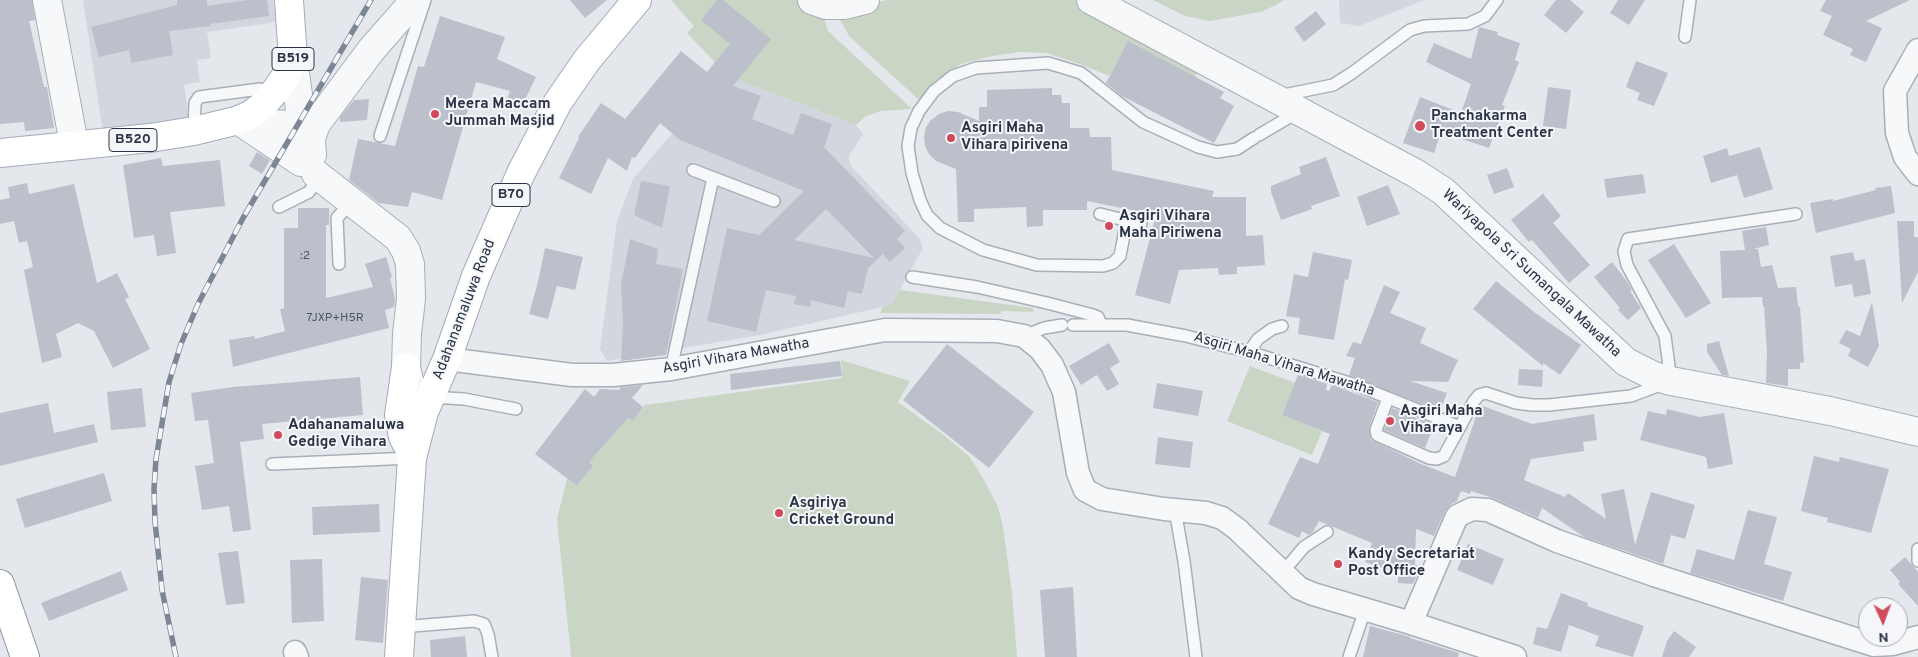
<!DOCTYPE html>
<style>
body{margin:0}
#map{position:relative;width:1918px;height:657px;overflow:hidden;background:#e4e7ec;font-family:Overpass,sans-serif}
canvas{display:block}
.north{position:absolute;left:1858px;top:597px;width:50px;height:50px;box-sizing:border-box;background:#f4f6f9;border:1px solid #a4a8b1;border-radius:50%;rotate:178deg;font-size:14px;font-weight:700;line-height:20px;text-align:center;color:#2b3445}
.north::after{content:'';display:block;margin:auto;width:18px;height:22px;background:#d1495b;clip-path:polygon(50% 0,100% 100%,50% 72%,0 100%)}
</style>
<div id="map">
<canvas width="1918" height="657"></canvas>
<div class="north">N</div>
</div>
<script>
const g = document.querySelector('canvas').getContext('2d');
g.lineJoin = 'round';
function paint(path, color) { g.fillStyle = color; g.fill(path, 'evenodd'); }
const poly = rows => new Path2D(rows.map(r => 'M' + r).join(''));
function strokePath(path, color, width, dash) { g.strokeStyle = color; g.lineWidth = width; g.lineCap = dash ? 'butt' : 'round'; g.setLineDash(dash || []); g.stroke(path); }
function label(font, color, halo, rows, align = 'center') {
  g.font = font + ' Overpass,sans-serif'; g.lineWidth = 4; g.setLineDash([]); g.textBaseline = 'middle'; g.strokeStyle = halo; g.fillStyle = color; for (const [text, x, y, turn = 0] of rows) {
    g.save(); g.translate(x, y); g.rotate((+turn || 0) * Math.PI / 180); g.textAlign = isNaN(turn) ? turn : align; if (halo) g.strokeText(text, 0, 0); g.fillText(text, 0, 0); g.restore();
  }
}
paint(poly([
 [83,0,273,0,276,22,207,32,211,58,197,60,200,82,184,85,189,120,103,133],
 [1339,0,1424,0,1359,26,1340,23],
 [728,76,856,125,863,134,849,156,850,165,919,238,923,248,892,304,882,307,760,335,607,361,600,349,617,221,633,179,718,80]
]), '#d2d6de');
paint(poly([
 [671,0,800,0,821,8,828,31,912,109,881,111,866,116,856,125,728,76,687,33,694,26],
 [887,0,1082,0,1202,64,1195,77,1128,42,1109,76,1085,66,1047,53,1020,52,992,56,961,64,938,79,919,100,849,36,836,12],
 [1153,0,1284,0,1276,5,1260,12,1210,21,1185,16],
 [900,290,1033,308,1033,312,1001,311,1001,314,880,313,883,307,892,304],
 [841,360,910,381,898,402,945,436,969,456,983,478,998,507,1003,527,1012,592,1017,657,571,657,557,519,567,479,577,486,593,466,589,462,628,418,633,421,645,405,842,378],
 [1250,366,1295,383,1282,415,1322,431,1312,455,1227,421]
]), '#c9d6c5');
paint(poly([
 [0,0,32,0,35,20,29,21,44,87,47,87,54,128,25,131,24,122,0,124],
 [177,0,207,0,207,6,248,0,267,0,269,16,210,24,210,26,169,31,173,55,131,63,129,50,99,57,91,27,177,5],
 [570,0,607,0,585,18],
 [717,0,723,0,771,39,733,86,761,96,752,119,793,135,801,113,832,124,824,147,905,231,897,239,905,248,890,262,883,254,868,268,862,294,848,291,844,308,811,300,810,307,794,304,796,296,766,290,756,332,707,321,727,228,759,235,804,191,680,140,660,123,635,158,632,157,627,171,608,158,591,194,559,178,579,138,578,137,601,103,625,119,681,51,707,72,730,44,701,20],
 [826,209,874,258,794,240],
 [1556,0,1570,0,1584,12,1566,33,1544,15],
 [1618,0,1645,0,1629,25,1610,13],
 [1826,0,1910,0,1866,21,1882,28,1866,62,1850,55,1853,49,1823,35,1832,16,1820,11],
 [1316,11,1326,24,1304,42,1294,28],
 [440,16,505,37,497,59,536,77,522,106,507,99,510,91,476,82,442,200,412,192,408,207,379,203,349,180,358,139,395,146,418,66,424,67],
 [1479,27,1498,32,1497,35,1520,43,1515,60,1519,62,1502,105,1505,106,1489,148,1441,132,1434,153,1403,143,1420,97,1461,113,1471,84,1426,62,1434,43,1471,59],
 [1128,41,1224,92,1220,98,1234,106,1214,143,1122,96,1106,83],
 [1636,61,1668,73,1654,106,1637,100,1640,93,1626,87],
 [1548,87,1571,90,1566,129,1543,126],
 [1052,88,1052,95,1061,95,1062,103,1070,103,1070,128,1089,128,1090,137,1111,137,1112,170,1214,191,1212,197,1246,197,1246,236,1263,235,1265,265,1237,267,1237,274,1219,275,1218,268,1179,270,1170,304,1135,295,1156,215,1087,201,1087,210,1043,210,1043,226,1027,227,1026,207,974,209,974,222,958,222,956,169,936,161,929,154,925,146,924,137,926,127,931,120,939,114,948,111,958,112,979,121,979,107,987,107,987,90],
 [369,99,367,120,340,122,340,117,354,100],
 [1760,147,1773,189,1744,198,1737,175,1711,183,1703,156,1727,148,1729,156],
 [257,152,270,160,262,174,249,166],
 [1326,157,1340,196,1311,206,1312,209,1281,220,1271,192,1271,186,1301,174,1299,167],
 [161,158,163,166,220,160,225,206,170,212,176,253,157,256,154,235,134,238,123,165],
 [1507,168,1514,187,1494,194,1487,175],
 [1643,174,1646,193,1607,198,1604,179],
 [641,181,670,186,662,228,634,215],
 [27,183,29,194,74,184,97,283,117,273,129,297,125,299,150,349,113,368,94,331,78,323,56,334,62,357,42,363,24,270,33,267,27,241,19,243,14,221,0,224,0,200,10,198,8,187],
 [1388,185,1400,214,1367,226,1357,197],
 [1891,186,1895,213,1816,233,1810,203,1833,199,1833,201,1876,190,1875,188],
 [1544,193,1544,195,1561,216,1553,223,1590,265,1569,283,1532,240,1529,242,1511,220],
 [298,208,329,208,329,225,326,225,326,298,373,287,365,264,386,257,392,277,390,278,395,299,394,307,385,310,389,328,233,367,229,340,254,336,255,339,285,331,280,309,284,308,284,228,298,228],
 [1897,221,1914,221,1914,237,1918,237,1918,272,1902,303],
 [1766,227,1769,245,1753,249,1758,249,1761,267,1772,265,1778,288,1796,287,1798,306,1800,307,1804,362,1800,363,1800,369,1788,369,1788,386,1766,383,1767,352,1764,306,1763,306,1762,297,1722,298,1720,251,1745,250,1742,231],
 [630,239,658,249,656,264,683,269,666,355,621,361,623,322,621,284],
 [1674,244,1711,303,1686,318,1648,260],
 [545,248,583,257,575,290,557,286,548,319,529,314,538,282],
 [1313,252,1352,260,1348,280,1345,279,1334,340,1298,334,1300,318,1286,316,1294,274,1308,277],
 [1853,252,1855,261,1865,259,1871,294,1854,297,1852,284,1835,287,1830,256],
 [1612,262,1626,280,1632,290,1630,291,1641,308,1628,320,1618,310,1620,308,1594,277],
 [1496,281,1534,312,1581,345,1560,375,1543,363,1543,366,1473,309],
 [1384,285,1400,292,1390,313,1426,328,1420,343,1458,360,1448,382,1410,381,1447,393,1440,411,1349,375,1355,358,1346,356,1353,342,1361,344],
 [1872,302,1879,346,1868,367,1848,356,1851,349,1839,343,1846,330,1860,336],
 [1719,341,1729,376,1722,375,1707,352,1707,344],
 [1109,343,1120,362,1110,368,1119,384,1107,391,1097,375,1081,385,1069,366],
 [947,344,1034,412,989,468,903,400],
 [840,361,842,376,731,390,730,374],
 [1519,369,1543,370,1542,387,1518,385],
 [1298,375,1327,384,1326,390,1329,391,1332,385,1378,402,1369,428,1371,440,1421,464,1455,477,1480,405,1532,424,1594,414,1597,440,1583,442,1584,451,1531,459,1524,480,1565,497,1568,493,1606,519,1601,494,1624,489,1635,545,1651,492,1695,505,1685,539,1671,535,1663,564,1584,537,1542,508,1538,518,1493,498,1471,491,1470,494,1461,491,1457,501,1451,504,1445,511,1434,536,1416,529,1415,565,1418,566,1418,573,1413,584,1398,583,1398,574,1365,562,1372,543,1319,521,1313,532,1309,535,1302,531,1299,538,1268,524,1300,457,1318,464,1330,434,1282,415],
 [360,377,363,415,262,424,264,439,240,442,251,530,233,532,229,506,202,510,195,466,214,463,208,420,195,421,191,393,233,387],
 [1157,383,1203,391,1198,416,1153,408],
 [643,385,632,398,643,407,633,421,628,418,589,462,593,466,577,486,535,454,585,389,594,397,600,389,620,390,620,387],
 [142,388,146,427,111,430,107,392],
 [48,403,54,433,94,424,98,442,0,466,0,413],
 [1392,408,1434,425,1425,448,1384,430],
 [1667,409,1700,417,1724,413,1733,464,1708,469,1706,457,1640,440,1648,411,1666,415],
 [1158,437,1193,442,1190,468,1155,464],
 [1814,456,1839,462,1840,457,1889,469,1871,533,1827,522,1828,518,1801,511],
 [104,473,112,501,25,528,16,499],
 [379,504,380,532,313,535,312,507],
 [1748,510,1777,517,1764,564,1792,572,1783,601,1690,573,1697,549,1734,560],
 [1468,544,1504,559,1493,585,1457,570],
 [238,551,245,603,226,605,218,553],
 [1905,557,1918,572,1918,606,1898,584,1900,582,1890,570],
 [322,559,324,621,292,623,290,560],
 [121,571,128,590,49,621,41,603],
 [361,577,388,580,383,643,355,640],
 [1073,587,1077,657,1045,657,1040,590],
 [1561,593,1588,603,1587,606,1644,626,1633,657,1595,646,1599,636,1569,625,1561,652,1533,644,1537,627,1547,629],
 [1370,626,1407,636,1410,637,1410,638,1459,653,1458,657,1363,657],
 [1674,631,1696,647,1689,657,1662,657,1667,641],
 [465,636,467,657,431,657,430,640]
]), '#bbc0ca');
const service = poly([
 [1685,37,1690,0],
 [1279,96,1333,85,1352,73,1410,30,1424,26,1468,24,1485,16,1497,0],
 [194,131,195,103,199,97,260,89],
 [1259,135,1298,112],
 [380,136,425,0],
 [693,170,774,201],
 [279,207,309,192,320,176],
 [1100,214,1141,224],
 [1127,220,1120,256,1113,263,1103,266,1037,265,983,250,940,228,927,215,920,200,912,173,908,146,911,128,919,111,934,91,953,76,976,68,1048,63,1081,73,1143,122,1198,147,1217,152,1237,149,1254,138],
 [339,264,337,218,352,201],
 [912,277,977,287,1047,303,1093,315,1098,317,1101,325],
 [1073,325,1127,325,1186,336,1249,352,1356,385,1460,427],
 [1024,336,1044,328,1062,325],
 [1249,352,1258,339,1272,329,1282,326],
 [671,369,713,178],
 [430,397,464,399,516,409],
 [1388,398,1376,430,1377,435,1429,458,1437,459,1444,456,1474,401,1479,395,1486,393,1516,403,1532,405,1549,405,1631,396,1671,381,1665,336,1627,265,1624,251,1628,239,1796,214],
 [272,464,412,458],
 [1175,510,1184,561,1196,657],
 [1918,549,1918,561],
 [1282,573,1304,547,1327,532],
 [401,627,474,621,484,624,488,634,492,657],
 [1349,657,1365,610]
]);
const minor = poly([
 [1918,50,1895,91,1897,133,1905,157,1918,174],
 [447,359,572,375,613,375,671,369,885,330,997,331,1024,336,1040,349,1052,365,1064,392,1078,473,1085,490,1102,499,1164,509,1206,513,1222,518,1237,529,1299,588,1313,594,1411,623,1515,657],
 [1411,623,1457,516,1472,509,1488,510,1557,541,1654,575,1874,645,1893,644,1918,637],
 [295,652,297,657]
]);
const tertiary = poly([
 [47,0,74,144],
 [812,0,826,5,845,5,865,0],
 [1091,0,1415,173,1443,191,1626,362,1654,376,1671,381,1830,411,1918,432],
 [293,59,300,109,298,125,308,150],
 [239,120,256,124,298,125,314,116],
 [244,124,301,162],
 [312,155,311,138,316,124,372,49,415,0],
 [316,174,398,238,406,251,410,264,411,299,407,334,406,367,411,389]
]);
const primary = poly([
 [0,153,150,138,194,131,239,120,250,115,261,107,277,89,285,77,293,59,289,0],
 [406,367,399,415,403,437,413,455],
 [399,657,412,458,424,412,447,359,476,276,521,173,558,102,587,60,637,0]
]);
const trunk = poly([
 [0,584,25,657]
]);
strokePath(service, '#a9aeb7', 14);
strokePath(minor, '#a9aeb7', 25);
strokePath(tertiary, '#a9aeb7', 30);
strokePath(primary, '#a3abb8', 30);
strokePath(trunk, '#8b94a3', 30);
strokePath(service, '#f7f8fa', 11);
strokePath(minor, '#f7f8fa', 22);
strokePath(tertiary, '#f7f8fa', 28);
strokePath(primary, '#fff', 28);
strokePath(trunk, '#fff', 28);
const rail = poly([
 [176,657,162,590,155,521,154,489,156,459,169,382,181,344,198,304,243,218,371,0]
]);
strokePath(rail, '#7d8696', 5.5);
strokePath(rail, '#f4f6f9', 4, [11]);
for (const [x, y, r, color] of [
 [435,114,5,"#d1495b"],
 [1420,126,6,"#d1495b"],
 [951,138,5,"#d1495b"],
 [1109,226,5,"#d1495b"],
 [1390,421,5,"#d1495b"],
 [278,435,5,"#d1495b"],
 [779,513,5,"#d1495b"],
 [1338,564,5,"#d1495b"]
]) { const dot = new Path2D(); dot.arc(x, y, r, 0, 2 * Math.PI); g.fillStyle = color; g.fill(dot); strokePath(dot, '#f4f6f9', 2); }
label('12px', '#4f5766', null, [
 [":2",305,257],
 ["7JXP+H5R",335,319]
]);
for (const [x, y, w] of [
 [293,59,42],
 [133,140,48],
 [511,195,38]
]) { const box = new Path2D(); box.roundRect(x - w / 2, y - 11.5, w, 23, 4); g.fillStyle = '#f4f6f9'; g.fill(box); strokePath(box, '#2b3445', 1); }
label('bold 14px', '#2b3445', null, [
 ["B519",293,59],
 ["B520",133,140],
 ["B70",511,195]
]);
label('bold 15px', '#2b3445', '#f4f6f9', [
 ["Meera Maccam",445,105],
 ["Jummah Masjid",445,122],
 ["Panchakarma",1431,117],
 ["Treatment Center",1431,134],
 ["Asgiri Maha",961,129],
 ["Vihara pirivena",961,146],
 ["Asgiri Vihara",1119,217],
 ["Maha Piriwena",1119,234],
 ["Asgiri Maha",1400,412],
 ["Viharaya",1400,429],
 ["Adahanamaluwa",288,426],
 ["Gedige Vihara",288,443],
 ["Asgiriya",789,504],
 ["Cricket Ground",789,521],
 ["Kandy Secretariat",1348,555],
 ["Post Office",1348,572]
], 'left');
label('15px', '#2b3445', '#f4f6f9', [
 ["Wariyapola Sri Sumangala Mawatha",1531,274,43],
 ["Adahanamaluwa Road",465,310,-69],
 ["Asgiri Vihara Mawatha",736,357,-10],
 ["Asgiri Maha Vihara Mawatha",1284,365,17]
]);
</script>
